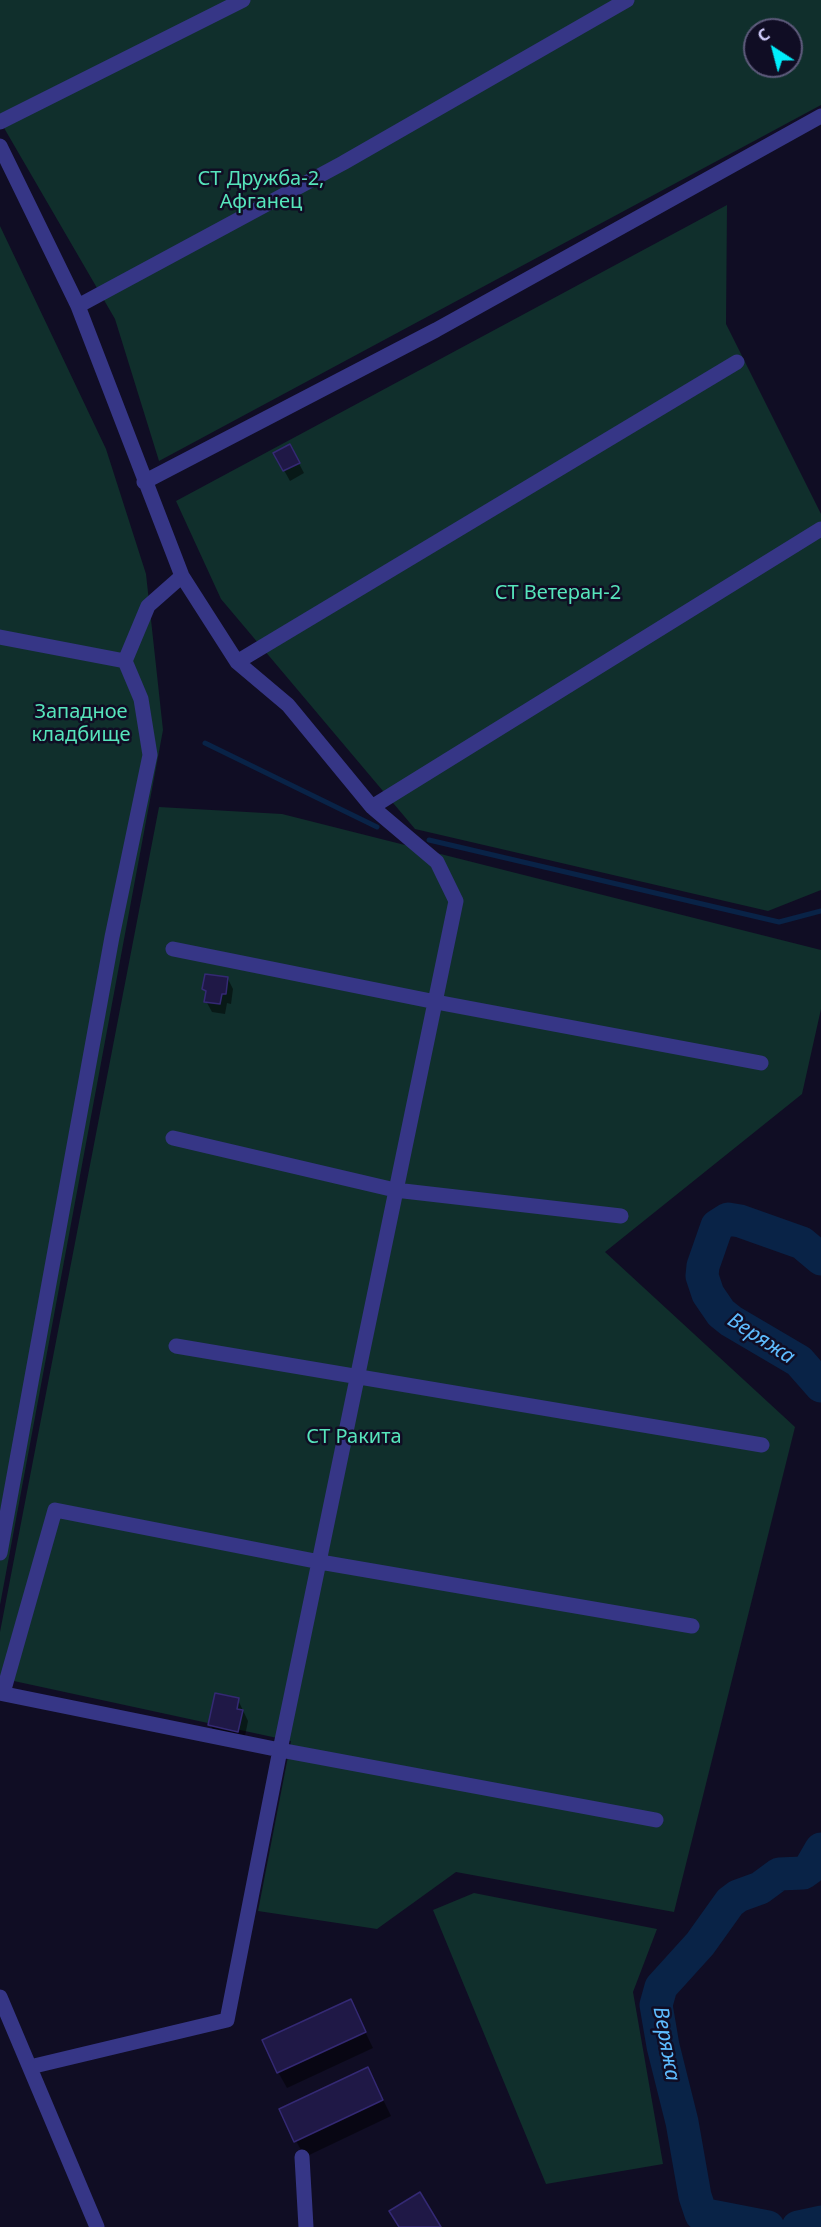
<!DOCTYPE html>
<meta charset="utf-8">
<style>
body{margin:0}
#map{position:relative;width:821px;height:2227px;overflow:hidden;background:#100d24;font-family:"Noto Sans",sans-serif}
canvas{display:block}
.north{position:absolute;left:743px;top:18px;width:60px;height:60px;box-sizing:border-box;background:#100d24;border:2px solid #5e5b7c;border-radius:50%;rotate:324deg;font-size:16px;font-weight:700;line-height:24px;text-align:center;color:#d4d0ff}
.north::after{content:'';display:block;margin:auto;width:21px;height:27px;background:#00eefb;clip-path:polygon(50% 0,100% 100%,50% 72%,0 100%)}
</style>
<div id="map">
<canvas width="821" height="2227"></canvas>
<div class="north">С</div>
</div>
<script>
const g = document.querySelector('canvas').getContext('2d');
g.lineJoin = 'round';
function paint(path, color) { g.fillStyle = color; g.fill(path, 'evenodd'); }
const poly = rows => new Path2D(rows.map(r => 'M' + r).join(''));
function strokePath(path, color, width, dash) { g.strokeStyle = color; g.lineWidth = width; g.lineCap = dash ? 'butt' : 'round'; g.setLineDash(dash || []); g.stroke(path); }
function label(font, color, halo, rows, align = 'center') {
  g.font = font + ' "Noto Sans",sans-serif'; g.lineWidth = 5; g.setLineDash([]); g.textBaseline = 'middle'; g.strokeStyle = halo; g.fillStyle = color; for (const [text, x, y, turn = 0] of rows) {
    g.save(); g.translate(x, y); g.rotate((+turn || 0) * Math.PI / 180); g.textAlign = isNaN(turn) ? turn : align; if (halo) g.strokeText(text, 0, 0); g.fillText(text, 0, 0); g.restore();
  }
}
paint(poly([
 [0,0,821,0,821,105,159,461,115,319,0,121],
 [755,30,791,30,791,66,755,66],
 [727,205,726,324,821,514,821,890,768,911,415,829,221,599,176,501],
 [0,226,106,449,146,574,163,730,0,1605],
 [159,807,282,814,821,950,821,1009,802,1094,605,1252,795,1427,674,1912,456,1872,377,1929,258,1911,291,1741,0,1678,0,1632],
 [474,1893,657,1929,633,1992,663,2164,546,2184,433,1910]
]), '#102f2c');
paint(poly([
 [275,454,295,456,304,473,290,481],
 [228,979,233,989,231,1004,227,1003,225,1014,212,1012,206,1001,207,994,204,988],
 [238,1700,248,1721,244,1741,216,1735,210,1725],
 [350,2001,373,2048,287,2088,278,2072],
 [376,2085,391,2116,305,2157,296,2141]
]), '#0007');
strokePath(poly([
 [205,743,377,827],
 [429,840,779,922,821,911]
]), '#092347', 5);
strokePath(poly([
 [821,1259,802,1243,740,1221,728,1219,717,1226,703,1266,702,1276,708,1294,721,1313,731,1321,799,1361,821,1386],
 [768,2227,701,2214,695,2196,682,2122,663,2046,656,2005,661,1987,700,1944,730,1902,738,1896,760,1888,779,1874,803,1873,810,1868,821,1849],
 [798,2227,821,2222]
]), '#092347', 33);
const building = poly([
 [290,444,300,463,283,471,273,453,290,444],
 [205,974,228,977,226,994,222,994,220,1004,204,1002,206,991,202,989,205,974],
 [215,1693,239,1698,237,1709,243,1710,238,1732,208,1725,215,1693],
 [351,1999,366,2032,277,2073,262,2040,351,1999],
 [368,2067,383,2100,294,2142,279,2109,368,2067],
 [420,2192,441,2227,399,2227,389,2211,420,2192]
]);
paint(building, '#1f1846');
strokePath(building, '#342974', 1.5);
strokePath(poly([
 [0,122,243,0],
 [0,146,78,306,182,576,237,662,288,705,372,807,437,862,456,901,280,1750,227,2020,30,2067],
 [78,306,343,163,627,0],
 [144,482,436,330,821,116],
 [0,637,125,661,148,606,182,576],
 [237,662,737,362],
 [372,807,821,529],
 [173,949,436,1002,761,1063],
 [173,1138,395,1190,621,1216],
 [176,1346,762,1445],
 [0,1553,112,937,150,755,141,699,125,661],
 [0,1693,280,1750,656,1820],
 [3,1693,55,1510,320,1562,692,1626],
 [0,1997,97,2227],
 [302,2157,306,2227]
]), '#363686', 15);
label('20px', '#56e5bb', '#100d24', [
 ["СТ Дружба-2,",261,179],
 ["Афганец",261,202],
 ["СТ Ветеран-2",558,593],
 ["Западное",81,712],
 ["кладбище",81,735],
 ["СТ Ракита",354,1437]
]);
label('italic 21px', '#5ebcff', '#100d24', [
 ["Веряжа",761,1339,33],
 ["Веряжа",666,2044,80]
]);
</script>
